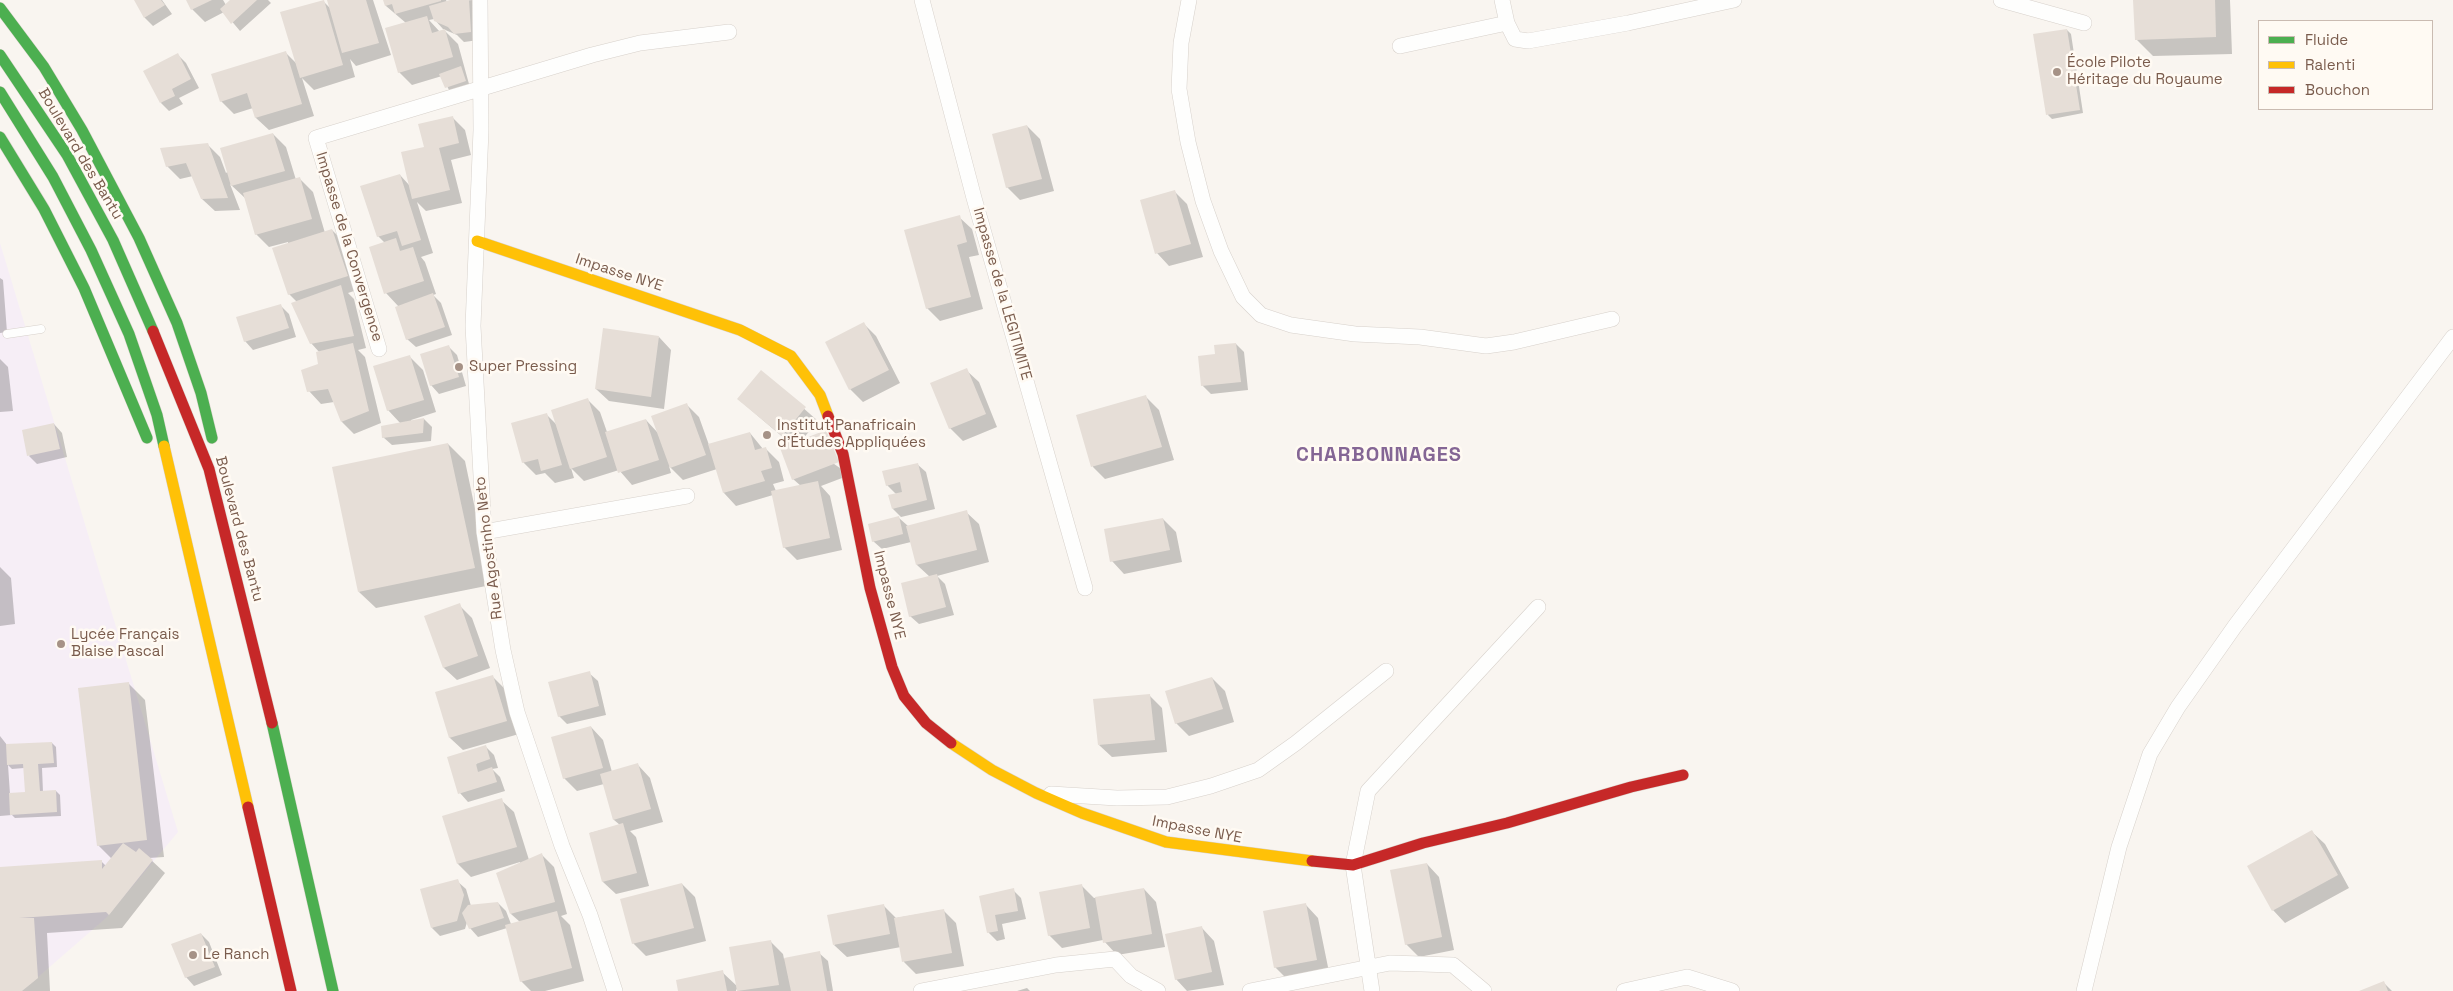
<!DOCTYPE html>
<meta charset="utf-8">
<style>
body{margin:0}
#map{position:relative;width:2453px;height:991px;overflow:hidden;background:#f9f5f0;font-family:"Space Grotesk",sans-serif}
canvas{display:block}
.legend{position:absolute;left:2258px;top:20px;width:175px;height:90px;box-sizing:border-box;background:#fffaf3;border:1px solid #cabbb1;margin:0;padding:6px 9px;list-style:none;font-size:15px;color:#7a5c4d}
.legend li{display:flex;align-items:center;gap:10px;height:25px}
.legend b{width:25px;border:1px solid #cabbb1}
</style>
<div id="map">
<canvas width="2453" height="991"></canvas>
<ul class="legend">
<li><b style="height:6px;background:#4caf50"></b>Fluide</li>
<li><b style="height:6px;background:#ffc107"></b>Ralenti</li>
<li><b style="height:6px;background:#c62828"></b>Bouchon</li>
</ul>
</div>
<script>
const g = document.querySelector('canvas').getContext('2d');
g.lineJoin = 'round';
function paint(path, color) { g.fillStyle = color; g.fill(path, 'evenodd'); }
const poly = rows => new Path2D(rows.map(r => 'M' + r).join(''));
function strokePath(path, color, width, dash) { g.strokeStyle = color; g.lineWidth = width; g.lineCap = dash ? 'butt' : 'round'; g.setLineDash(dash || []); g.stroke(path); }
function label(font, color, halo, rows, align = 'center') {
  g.font = font + ' "Space Grotesk",sans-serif'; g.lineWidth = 5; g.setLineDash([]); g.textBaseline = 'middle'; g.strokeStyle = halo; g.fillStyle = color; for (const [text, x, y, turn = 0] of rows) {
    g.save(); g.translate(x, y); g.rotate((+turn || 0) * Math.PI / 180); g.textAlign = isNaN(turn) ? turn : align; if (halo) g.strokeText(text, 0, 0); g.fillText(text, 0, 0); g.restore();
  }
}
paint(poly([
 [0,243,178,832,106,918,22,991,0,991]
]), '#f6eef6');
paint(poly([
 [135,0,162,0,172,14,153,26,145,18],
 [188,0,223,0,226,5,232,0,268,0,271,3,240,31,224,12,205,22,192,9],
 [328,0,373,0,391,55,356,66,350,59,355,77,314,90,302,78,314,116,269,130,256,118,253,108,234,114,221,101,286,53,297,64,323,1,330,8],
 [384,0,446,0,447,2,473,0,479,40,464,42,457,35,443,29,434,19,429,20,440,32,445,31,458,44,469,84,450,92,442,76,412,85,399,72,406,23,386,6],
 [2135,0,2230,0,2232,54,2153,56,2136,39],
 [2067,30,2071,34,2083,113,2052,119,2048,115],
 [178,55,186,63,199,88,179,98,183,104,169,111,161,103],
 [453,118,465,130,471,155,451,160,462,203,426,211,417,202,433,253,421,257,425,262,436,294,433,295,441,303,452,335,416,347,407,339,399,307,386,293,385,243,378,236,400,175,410,186,426,148],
 [1027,126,1040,139,1054,191,1020,200,1007,187],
 [273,134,286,147,296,180,300,179,313,192,325,233,332,230,345,243,360,289,348,293,354,299,366,348,358,350,365,357,381,423,354,434,342,422,334,402,321,404,309,391,320,365,320,353,311,343,297,302,289,294,288,242,269,247,256,234,245,198,230,184,240,210,215,211,202,199,193,176,180,179,167,166,207,144,220,157,226,173],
 [1175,192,1187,204,1203,257,1169,266,1157,253],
 [959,217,972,229,979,255,969,257,983,309,940,321,927,308],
 [0,278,3,280,7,332,0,333],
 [280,305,289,314,296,337,253,350,245,341],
 [863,323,876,336,900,383,863,402,850,389],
 [659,337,671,350,664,409,609,401,596,389],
 [1236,344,1244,352,1248,390,1211,394,1202,385,1217,355],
 [448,346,457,355,466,386,439,394,431,385],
 [410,357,423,370,436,412,411,420,412,422,424,419,432,427,431,441,392,445,383,437,401,424,388,410],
 [0,359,8,367,13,411,0,412],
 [966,370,979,382,997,427,963,441,950,428],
 [761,371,818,421,801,441,850,475,821,486,830,496,842,550,797,560,784,547,773,495,736,506,724,493,717,469,683,480,669,466,671,473,632,485,619,470,584,481,571,468,574,478,555,483,545,473,536,475,523,462,546,414,557,425,587,399,600,412,607,432,646,420,658,433,687,405,699,417,709,445,750,433,763,449,766,449,779,462,784,481,773,484,776,491,801,486,793,479,785,439,738,399],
 [1146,397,1159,410,1174,460,1105,479,1093,467,1078,416],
 [54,424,62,433,67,457,37,464,29,456],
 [448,444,465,461,491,585,376,608,359,592],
 [917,464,926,472,935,509,901,517,893,509,896,494,887,485],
 [966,512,979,524,989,562,937,576,945,584,954,615,919,624,910,616,930,577,917,565,911,542,882,549,873,541,899,518,908,526],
 [1163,519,1176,532,1182,562,1124,574,1112,561],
 [0,567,11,578,15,624,0,626],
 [459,605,472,618,490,668,457,680,444,668],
 [589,673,598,681,606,715,567,724,559,716],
 [492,676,505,689,519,734,463,750,450,738,437,693],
 [1212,678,1225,691,1234,722,1189,736,1176,723],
 [128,683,145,700,164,857,149,858,165,873,122,928,47,933,50,991,0,991,0,869,101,861,106,866,112,859,98,845],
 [1150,696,1162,708,1167,752,1112,757,1099,745],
 [591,727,603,740,612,772,638,765,650,778,663,822,630,831,636,837,649,886,616,894,603,882,590,833,620,825,614,820,604,784,577,791,564,778],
 [0,736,7,745,52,743,56,747,57,767,42,768,43,792,56,791,60,795,61,816,15,818,12,815,0,816],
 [8,765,12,769,24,768,26,793,10,794],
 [486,747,494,755,498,768,492,769,500,777,505,791,468,802,460,793],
 [501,800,514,812,529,860,542,855,554,867,567,914,561,916,570,925,584,981,545,991,531,991,521,981,507,928,478,937,470,928,467,922,465,929,440,936,432,928,457,881,466,889,471,906,498,903,506,911,511,924,520,922,511,914,520,862,471,877,458,864,443,817],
 [2312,832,2325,844,2349,888,2285,923,2273,910],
 [1427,864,1439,877,1454,950,1419,957,1406,944],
 [682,884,695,897,706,941,646,956,633,943],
 [1081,885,1094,898,1144,889,1156,902,1165,947,1117,955,1103,940,1062,948,1049,935],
 [1013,890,1021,898,1026,919,1002,924,1005,939,997,941,988,932,981,897],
 [883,905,896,918,943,910,956,923,964,966,916,974,904,962,901,947,847,957,834,945],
 [1306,905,1318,918,1329,972,1288,980,1275,967],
 [1202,928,1214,941,1224,985,1187,991,1176,979],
 [201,934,209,942,222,975,194,986,186,977],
 [771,942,783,954,784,959,819,953,828,961,833,991,738,991,736,989,736,991,680,991,722,972,738,987],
 [2383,982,2392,991,2362,991],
 [1027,988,1030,991,1017,991]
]), '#0003');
paint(poly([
 [134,0,161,0,165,5,144,18],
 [186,0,212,0,191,10],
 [230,0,257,0,231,24,220,9],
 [324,0,343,65,300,78,280,12],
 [327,0,366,0,379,43,342,53],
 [383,0,441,0,441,1,395,14,392,4,385,6],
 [450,0,469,0,471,32,454,34,448,27,434,21,429,6],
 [2133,0,2215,0,2216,37,2135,40],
 [427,16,432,33,445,29,453,57,398,73,385,28],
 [2067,29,2080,110,2046,115,2033,34],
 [286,51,302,104,255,118,247,93,220,102,211,74],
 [178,53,191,79,172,89,175,96,160,103,143,71],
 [461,66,466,81,445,88,439,74],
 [453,116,459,143,439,148,450,190,412,199,401,152,424,147,418,124],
 [1027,125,1042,179,1006,188,992,134],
 [273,133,285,171,231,186,220,148],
 [208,143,228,198,201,199,186,163,166,167,160,148],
 [400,174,421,240,402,246,397,231,377,237,360,186],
 [300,177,312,219,255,235,243,193],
 [1175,190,1191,244,1155,254,1140,200],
 [960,215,967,242,957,245,971,297,926,309,904,230],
 [332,229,348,276,288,295,272,248],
 [396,238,400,251,413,247,424,281,384,294,369,247],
 [341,285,354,336,310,344,291,303],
 [433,293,445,327,406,340,395,307],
 [281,304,289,328,244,342,236,317],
 [864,322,889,370,849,390,825,342],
 [603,328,659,336,651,397,595,389],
 [353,343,369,411,341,422,328,389,307,392,301,370,318,364,316,352],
 [1236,343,1241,382,1201,386,1198,356,1215,354,1214,345],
 [449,345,459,377,430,386,420,354],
 [410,355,424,400,387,411,373,366],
 [967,368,986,414,949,429,930,383],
 [761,370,806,407,782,436,737,399],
 [1146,395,1162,447,1091,467,1076,415],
 [588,398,607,457,570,469,551,410],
 [687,403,706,455,670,468,651,416],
 [547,413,562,465,541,471,538,459,522,463,511,423],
 [424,418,423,433,382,438,381,426],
 [646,419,659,460,618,473,605,432],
 [54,423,60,449,27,456,22,430],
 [826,430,839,462,792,480,777,440,795,433,798,441],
 [750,432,755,450,766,447,772,468,761,471,765,481,723,493,708,444],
 [448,443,475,568,358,592,332,467],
 [918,463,927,500,892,509,888,495,902,492,900,482,886,486,882,471],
 [818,481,830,538,783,548,771,491],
 [967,510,977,550,916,565,906,526],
 [899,516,903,534,872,542,868,524],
 [1163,518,1170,550,1110,562,1104,529],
 [937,574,946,607,909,617,901,583],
 [460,603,478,656,443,668,424,616],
 [590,671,599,706,558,717,548,682],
 [493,675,507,721,449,738,435,692],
 [1212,677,1223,709,1175,724,1165,691],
 [129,682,147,840,97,846,78,688],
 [1150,694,1155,740,1098,745,1093,699],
 [591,726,603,768,563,779,551,737],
 [52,742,54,763,38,764,40,791,56,790,57,812,10,815,9,793,25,792,23,764,7,765,6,744],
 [486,745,490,759,476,764,478,772,492,767,497,782,458,794,447,757],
 [638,763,651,809,613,820,600,774],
 [502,798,517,847,457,864,442,816],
 [623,823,637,873,602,882,589,833],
 [2312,830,2338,875,2272,911,2247,866],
 [123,843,136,852,139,848,153,860,109,915,106,912,19,918,34,918,38,978,22,991,0,991,0,867,102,860,102,869],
 [542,853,555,902,510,914,496,873],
 [1427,863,1442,937,1405,945,1390,870],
 [458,879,464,895,457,921,431,928,420,889],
 [682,883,694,928,632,944,620,899],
 [1082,884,1090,928,1048,936,1039,892],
 [1014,888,1018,911,995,915,998,931,987,933,979,896],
 [1144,888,1152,934,1103,943,1095,897],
 [498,902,504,918,469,929,462,913,468,905],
 [1306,903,1317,960,1274,968,1263,911],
 [884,904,890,934,833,945,827,915],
 [944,909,952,953,902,962,894,918],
 [557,911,572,968,520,982,505,925],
 [1202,926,1212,972,1175,980,1165,934],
 [201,933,215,967,185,978,171,944],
 [771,940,779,985,737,991,729,947],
 [820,951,827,991,791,991,784,958],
 [723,970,727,991,678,991,676,980],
 [2384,981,2388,991,2359,991]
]), '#e6ded7');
const lane = poly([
 [7,334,41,329]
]);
const street = poly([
 [480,0,481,130,473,326,484,532,503,650,517,712,562,846,590,915,615,991],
 [922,0,974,198,1085,588],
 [1189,0,1181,43,1179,89,1188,142,1203,201,1221,251,1243,297,1261,315,1291,325,1355,334,1420,337,1486,346,1514,342,1612,319],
 [1502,0,1507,23,1515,39,1528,41,1628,23,1734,0],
 [2001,0,2084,23],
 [1400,46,1507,23],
 [379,349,316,138,592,55,640,43,729,32],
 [484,532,687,496],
 [1051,794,1117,798,1167,797,1211,786,1258,770,1296,743,1386,671],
 [921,991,1056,965,1115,959,1131,976,1158,991],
 [1250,991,1390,963,1453,965,1484,991],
 [1372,991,1353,865,1368,791,1538,607],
 [1624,991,1687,977,1732,991],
 [2084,991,2119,847,2150,754,2178,707,2235,626,2453,337]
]);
const fast = poly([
 [0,8,44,67,82,130,139,238,177,323,201,393,212,438],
 [0,55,67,155,113,240,153,331],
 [0,92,53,177,91,250,129,334,157,415,164,446],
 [0,137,44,209,84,288,147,438],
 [272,723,333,991]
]);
const slow = poly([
 [477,241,740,330,791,356,820,395,828,416],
 [164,446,248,807],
 [951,743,992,770,1036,793,1082,813,1166,842,1312,861]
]);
const jam = poly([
 [153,331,209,469,272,723],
 [828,416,843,454,870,588,892,667,904,696,926,723,951,743],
 [248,807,291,991],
 [1312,861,1353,865,1423,843,1507,823,1631,787,1683,775]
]);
strokePath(lane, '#d7d1cb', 9);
strokePath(street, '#d7d1cb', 16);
strokePath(fast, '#d9d2cb', 12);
strokePath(slow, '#d9d2cb', 12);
strokePath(jam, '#d9d2cb', 12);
strokePath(lane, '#fefefd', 8);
strokePath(street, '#fefefd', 15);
strokePath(fast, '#4caf50', 11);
strokePath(slow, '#ffc107', 11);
strokePath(jam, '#c62828', 11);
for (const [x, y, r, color] of [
 [2057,72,5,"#a69286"],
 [459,367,5,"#a69286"],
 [767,435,5,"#a69286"],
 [61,644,5,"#a69286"],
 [193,955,5,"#a69286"]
]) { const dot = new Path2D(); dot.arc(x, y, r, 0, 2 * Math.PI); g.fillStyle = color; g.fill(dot); strokePath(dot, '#fffaf3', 2); }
label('15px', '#7a5c4d', '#fffaf3', [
 ["École Pilote",2067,63],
 ["Héritage du Royaume",2067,80],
 ["Super Pressing",469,367],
 ["Institut Panafricain",777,426],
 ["d'Études Appliquées",777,443],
 ["Lycée Français",71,635],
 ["Blaise Pascal",71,652],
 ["Le Ranch",203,955]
], 'left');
label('15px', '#7a5c4d', '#fffaf3', [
 ["Boulevard des Bantu",80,154,59],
 ["Impasse de la Convergence",349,247,73],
 ["Impasse NYE",619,273,18],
 ["Impasse de la LEGITIMITE",1002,294,74],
 ["Boulevard des Bantu",239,529,75],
 ["Rue Agostinho Neto",489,548,-97],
 ["Impasse NYE",889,595,76],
 ["Impasse NYE",1197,830,11]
]);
g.letterSpacing = '1px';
label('bold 20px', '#846695', '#fffaf3', [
 ["CHARBONNAGES",1379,456]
]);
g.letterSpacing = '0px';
</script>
